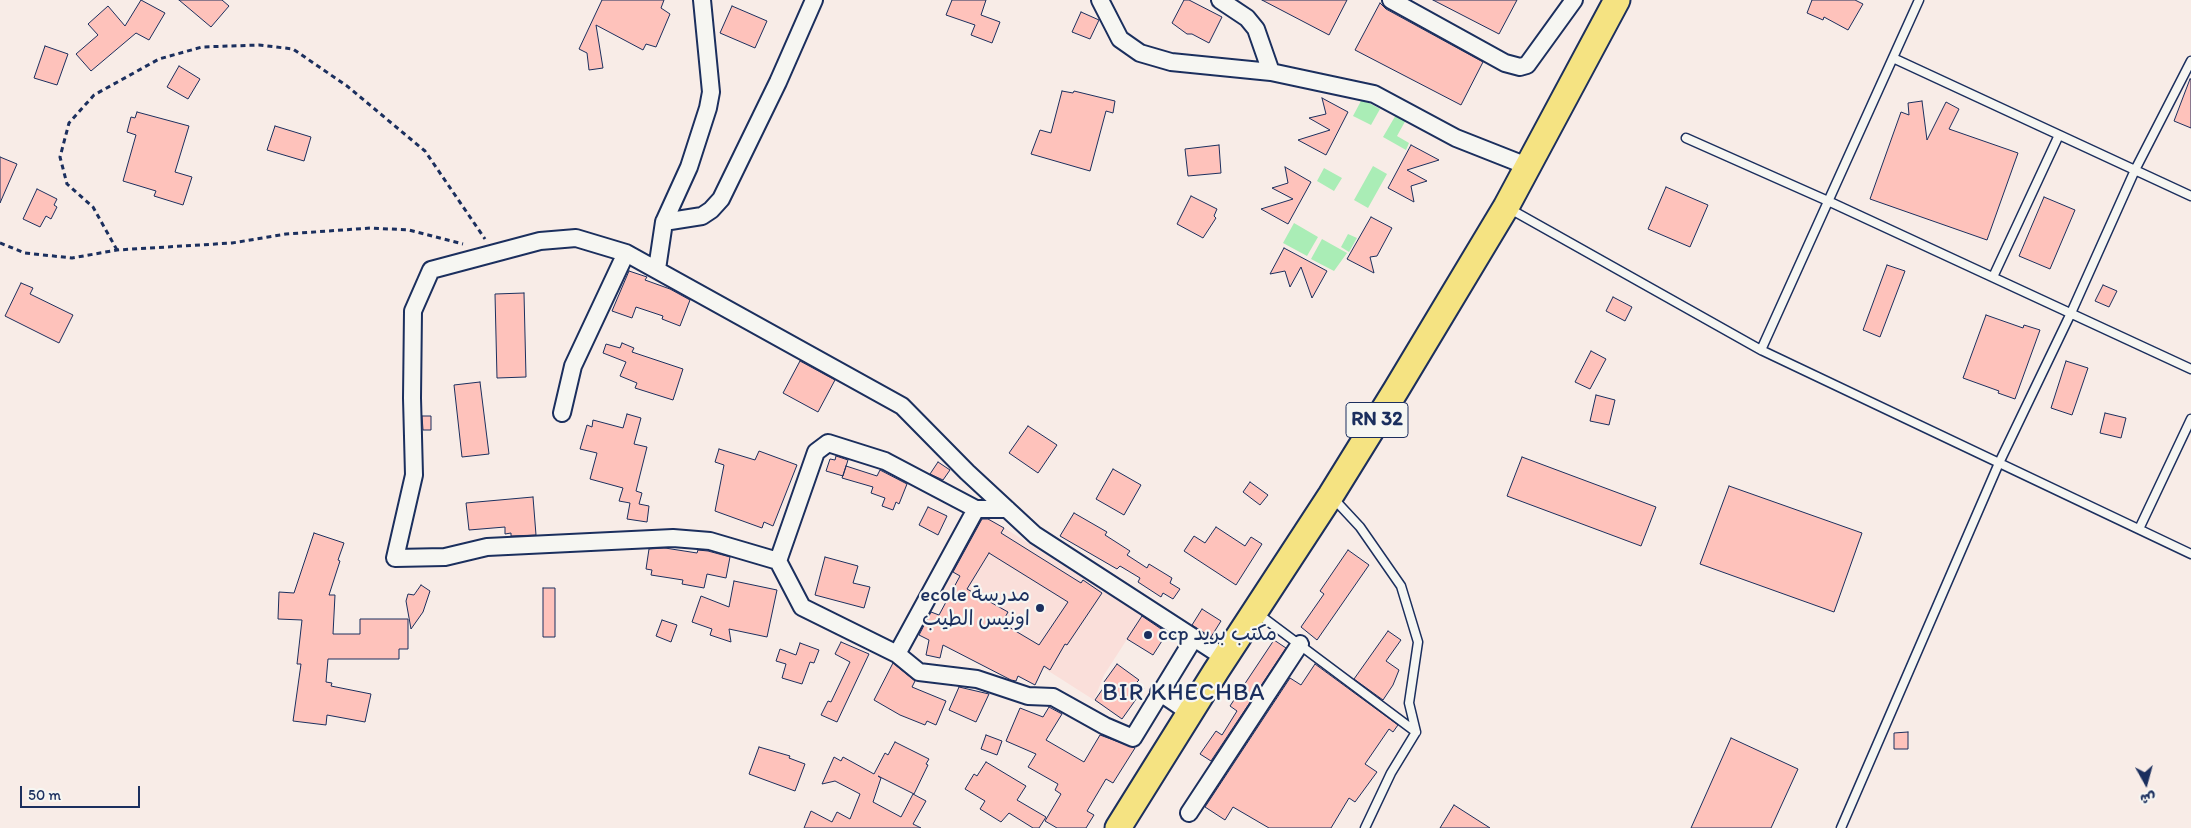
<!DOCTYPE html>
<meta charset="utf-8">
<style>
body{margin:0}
#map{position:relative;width:2191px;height:828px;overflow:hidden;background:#f8ece7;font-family:Itim,"Playpen Sans Arabic",sans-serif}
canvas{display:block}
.north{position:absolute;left:2121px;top:758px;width:50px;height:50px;-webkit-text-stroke:4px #f6f6f2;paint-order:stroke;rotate:173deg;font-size:14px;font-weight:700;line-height:20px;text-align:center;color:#1b2f5e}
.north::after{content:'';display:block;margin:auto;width:18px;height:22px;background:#1b2f5e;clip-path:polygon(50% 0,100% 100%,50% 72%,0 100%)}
.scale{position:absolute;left:20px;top:786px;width:120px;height:22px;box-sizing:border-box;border:2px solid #1b2f5e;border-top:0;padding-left:6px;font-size:15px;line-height:18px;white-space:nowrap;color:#1b2f5e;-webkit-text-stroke:4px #f6f6f2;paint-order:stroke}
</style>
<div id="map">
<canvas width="2191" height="828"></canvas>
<div class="north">ش</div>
<div class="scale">50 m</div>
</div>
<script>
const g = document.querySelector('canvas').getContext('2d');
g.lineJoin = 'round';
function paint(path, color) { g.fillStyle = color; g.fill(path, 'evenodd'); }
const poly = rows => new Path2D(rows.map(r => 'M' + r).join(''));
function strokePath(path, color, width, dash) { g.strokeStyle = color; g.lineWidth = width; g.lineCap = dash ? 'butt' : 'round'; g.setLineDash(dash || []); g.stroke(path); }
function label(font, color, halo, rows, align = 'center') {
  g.font = font + ' Itim,"Playpen Sans Arabic",sans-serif'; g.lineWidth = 4.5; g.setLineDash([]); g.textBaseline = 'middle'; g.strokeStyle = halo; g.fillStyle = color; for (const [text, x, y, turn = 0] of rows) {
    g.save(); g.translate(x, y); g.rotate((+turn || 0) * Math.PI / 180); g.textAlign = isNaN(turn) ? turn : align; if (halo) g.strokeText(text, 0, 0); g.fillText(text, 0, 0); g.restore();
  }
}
paint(poly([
 [981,513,1142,616,1104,675,1094,700,937,600,952,572,947,569]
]), '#fadfda');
paint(poly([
 [1362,99,1380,109,1371,125,1353,116],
 [1397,113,1407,118,1397,136,1409,143,1406,150,1383,137],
 [1373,166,1387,174,1368,208,1354,200],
 [1324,168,1342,178,1334,191,1317,181],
 [1294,223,1318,237,1307,256,1283,243],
 [1348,234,1357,238,1349,252,1341,247],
 [1322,239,1347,253,1334,271,1311,259]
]), '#aaedb6');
const building = poly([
 [141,0,165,13,149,40,136,33,91,71,76,54,98,35,88,24,108,6,125,26,141,0],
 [179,0,222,0,229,6,211,27,179,0],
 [602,0,664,0,661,8,670,14,656,47,646,44,643,50,596,25,603,68,589,70,587,53,579,49,602,0],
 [952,0,986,0,981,15,1000,22,992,43,971,35,975,25,946,15,952,0],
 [1184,0,1189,0,1222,17,1209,43,1192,34,1187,34,1172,23,1184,0],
 [1262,0,1347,0,1329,35,1262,0],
 [1433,0,1517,0,1499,34,1433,0],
 [1812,0,1855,0,1863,4,1848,30,1824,17,1823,20,1807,13,1812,0],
 [1380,3,1386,9,1483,62,1461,105,1355,50,1380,3],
 [732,6,767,21,755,48,720,33,732,6],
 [1081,12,1099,20,1090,39,1072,32,1081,12],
 [45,46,68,54,57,85,34,78,45,46],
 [179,66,200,79,188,99,167,87,179,66],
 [2190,79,2191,79,2191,128,2174,121,2190,79],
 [1062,91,1073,93,1074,91,1115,101,1113,113,1106,111,1090,171,1031,154,1040,130,1051,133,1062,91],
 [1322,98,1348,112,1326,155,1298,140,1330,130,1309,118,1326,114,1322,98],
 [1922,101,1927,140,1946,102,1959,109,1949,129,2018,153,1987,240,1870,199,1901,112,1909,115,1908,103,1922,101],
 [137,112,189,126,175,172,192,177,183,205,154,196,156,191,123,181,136,135,127,132,131,117,135,118,137,112],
 [275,126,311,137,304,161,267,150,275,126],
 [1219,145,1221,173,1188,176,1185,149,1219,145],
 [1411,145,1439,160,1407,170,1427,181,1411,186,1414,202,1388,188,1411,145],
 [0,157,17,164,0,203,0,157],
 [1285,167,1311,182,1288,224,1261,209,1293,199,1272,188,1288,183,1285,167],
 [1666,187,1708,205,1690,247,1648,229,1666,187],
 [37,189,57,199,54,205,57,207,51,219,46,216,40,227,23,219,37,189],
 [1191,196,1217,209,1214,216,1216,218,1203,238,1177,224,1191,196],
 [2044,197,2075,210,2050,269,2019,256,2044,197],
 [1371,217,1392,228,1377,256,1370,257,1374,273,1347,259,1371,217],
 [1284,248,1327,271,1312,298,1301,267,1290,287,1285,271,1270,274,1284,248],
 [1887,265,1905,271,1880,337,1863,330,1887,265],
 [629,271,647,277,645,280,670,289,690,300,680,326,662,319,663,316,636,307,632,318,612,311,629,271],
 [21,283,33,288,30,294,73,315,59,343,5,316,21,283],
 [2103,285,2117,291,2109,307,2095,301,2103,285],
 [524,293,526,377,497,378,495,294,524,293],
 [1613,297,1632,307,1625,321,1606,311,1613,297],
 [1986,315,2023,328,2024,325,2040,330,2015,399,1998,393,1999,391,1963,378,1986,315],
 [622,343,634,348,632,352,683,369,673,400,635,388,637,383,620,376,626,362,603,353,606,344,620,348,622,343],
 [1591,351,1606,359,1590,389,1575,382,1591,351],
 [800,361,835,380,818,412,783,393,800,361],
 [2066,361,2088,368,2072,415,2051,408,2066,361],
 [480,382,489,454,462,457,454,385,480,382],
 [1596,395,1615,400,1609,425,1590,421,1596,395],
 [2105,413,2126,418,2121,438,2100,433,2105,413],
 [627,414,641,418,634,444,647,447,636,491,642,493,639,504,649,506,647,522,627,519,630,503,619,501,623,488,590,479,597,453,580,449,587,425,592,427,593,420,623,428,627,414],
 [422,416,431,416,431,430,423,430,422,416],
 [1028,426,1057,445,1038,473,1009,453,1028,426],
 [719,449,755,460,759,451,797,465,773,526,764,522,762,528,715,511,724,465,715,462,719,449],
 [836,456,848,460,843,476,826,471,830,459,835,460,836,456],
 [1522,457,1656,507,1641,546,1507,496,1522,457],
 [938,462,950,470,943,480,930,474,938,462],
 [846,466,877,476,880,470,907,484,899,504,896,502,893,510,882,506,885,498,871,493,873,487,842,478,846,466],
 [1113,469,1141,485,1124,515,1096,499,1113,469],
 [1250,482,1268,495,1260,505,1243,492,1250,482],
 [1729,486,1862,533,1834,612,1700,564,1729,486],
 [533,497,536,535,511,536,511,533,505,534,505,527,469,530,466,503,533,497],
 [928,507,947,516,938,535,919,525,928,507],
 [1074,513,1107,532,1105,535,1130,551,1127,555,1147,568,1149,564,1172,578,1170,583,1180,589,1173,599,1163,593,1161,597,1138,582,1140,578,1120,566,1117,569,1060,536,1074,513],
 [982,519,988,519,1004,528,1001,533,1081,583,1083,580,1102,593,1067,645,1065,644,1050,670,1044,666,1035,685,1018,676,1016,681,1011,680,943,645,940,658,926,655,929,640,919,635,931,612,939,615,960,576,953,572,982,519],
 [989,553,1068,602,1039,645,1002,623,1008,612,967,589,989,553],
 [1216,527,1245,546,1251,537,1262,544,1236,585,1184,551,1194,536,1205,543,1216,527],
 [314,533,344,543,338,560,340,561,329,595,335,595,333,634,360,634,360,619,408,619,408,649,399,649,399,659,328,659,326,682,332,683,331,686,371,694,365,722,327,715,326,725,293,721,301,664,297,664,302,620,278,619,279,592,294,593,314,533],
 [665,548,697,553,698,550,708,551,730,557,726,578,707,574,704,588,682,584,683,580,651,575,652,570,646,569,649,549,665,548],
 [1348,550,1369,565,1317,640,1301,627,1324,594,1320,591,1348,550],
 [825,557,858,566,853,583,870,587,864,608,815,595,825,557],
 [734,581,777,590,767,637,729,629,731,642,710,635,712,629,692,622,701,596,729,607,734,581],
 [421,585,430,591,423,612,411,629,406,601,408,594,414,595,421,585],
 [543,588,555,588,555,637,543,637,543,588],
 [1202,609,1221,621,1211,637,1192,625,1202,609],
 [1142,616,1167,633,1153,655,1127,639,1142,616],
 [662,620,677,625,671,642,656,636,662,620],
 [1388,631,1401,640,1386,661,1399,670,1393,685,1383,700,1354,679,1388,631],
 [1274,640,1286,648,1211,761,1200,754,1216,731,1222,735,1237,711,1230,706,1274,640],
 [841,642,869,654,837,722,821,715,828,701,831,702,850,662,835,654,841,642],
 [800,643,819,650,814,663,810,662,802,684,782,678,786,664,776,661,780,649,796,655,800,643],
 [893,663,915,681,912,687,946,701,936,725,927,721,925,725,900,715,874,700,893,663],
 [1117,664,1139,680,1137,682,1144,688,1122,719,1095,700,1106,684,1104,682,1117,664],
 [1315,664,1398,725,1393,732,1389,729,1365,764,1377,772,1355,802,1349,798,1331,828,1269,828,1233,807,1225,820,1205,807,1290,678,1301,685,1315,664],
 [959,687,989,694,976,722,949,710,959,687],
 [1049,707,1062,714,1046,740,1084,762,1100,735,1135,748,1113,783,1106,779,1087,811,1094,815,1086,828,1057,828,1045,821,1061,794,1055,790,1058,784,1028,767,1036,754,1006,741,1020,708,1043,717,1049,707],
 [1908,732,1908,749,1894,749,1894,733,1908,732],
 [986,735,1002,741,997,755,981,749,986,735],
 [1731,738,1798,769,1771,828,1691,828,1731,738],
 [895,742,929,759,926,764,928,765,914,794,878,776,881,778,873,802,901,817,913,794,926,801,913,824,921,828,804,828,811,811,832,822,837,812,850,819,860,794,835,781,822,784,834,757,841,761,843,757,874,774,885,753,888,755,895,742],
 [759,747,790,756,789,758,805,764,795,791,749,774,759,747],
 [986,762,1026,786,1017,800,1046,817,1039,828,1033,828,1009,813,1001,822,980,809,985,801,965,789,974,774,977,776,986,762],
 [1454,805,1490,828,1440,828,1454,805]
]);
paint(building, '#fec2bb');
strokePath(building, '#1b2f5e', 1);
const lane = poly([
 [1893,58,2191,196],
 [1686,138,1828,201,2191,369],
 [1510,209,1761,350,2191,554],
 [1993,277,2059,135],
 [1761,350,1919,0],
 [1334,499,1360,527,1401,586,1418,642,1409,703,1416,732],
 [2139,529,2191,419],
 [1257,613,1416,732,1391,773,1365,828],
 [1841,828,1999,463,2071,313,2135,170,2191,61]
]);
const street = poly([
 [1100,0,1120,39,1140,53,1171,62,1271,72],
 [1220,0,1247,18,1256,29,1271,72,1374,94,1456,138,1527,166],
 [1391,0,1505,63,1520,67,1527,65,1574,0],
 [664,222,689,167,708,108,711,92,702,0],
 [657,269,664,222,702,216,711,210,721,199,778,82,814,0],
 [562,413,573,366,626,253],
 [778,561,816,452,828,443,885,461,976,509],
 [1194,638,1133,738,1105,726,1053,697,1028,696,977,679,919,672,897,654,802,607,778,561,710,541,673,538,487,547,445,557,395,558,414,475,412,398,413,311,431,270,540,241,576,238,626,253,902,406,967,472,1035,535,1225,658],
 [897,654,976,509,1007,509],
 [1159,692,1190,713],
 [1189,813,1300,644]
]);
const primary = poly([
 [1118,828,1216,671,1331,495,1396,390,1506,207,1617,0]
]);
strokePath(lane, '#1b2f5e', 11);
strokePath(street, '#1b2f5e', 20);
strokePath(primary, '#1b2f5e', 29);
strokePath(poly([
 [0,243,25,253,72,258,117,250,232,243,286,234,371,228,409,230,463,244],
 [117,250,93,207,67,184,60,157,69,123,94,95,159,59,202,47,259,45,293,49,347,86,425,151,485,239]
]), '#1b2f5e', 3, [5, 4]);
strokePath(lane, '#f6f6f2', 8);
strokePath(street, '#f6f6f2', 16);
strokePath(primary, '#f5e382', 25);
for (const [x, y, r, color] of [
 [1040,608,5,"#1b2f5e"],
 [1148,635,5,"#1b2f5e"]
]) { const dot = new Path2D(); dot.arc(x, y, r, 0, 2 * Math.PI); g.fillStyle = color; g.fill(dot); strokePath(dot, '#f6f6f2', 2); }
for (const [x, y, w] of [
 [1377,420,62]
]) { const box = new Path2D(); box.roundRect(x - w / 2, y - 17.5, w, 35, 4); g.fillStyle = '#f6f6f2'; g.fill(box); strokePath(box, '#1b2f5e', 1); }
label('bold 20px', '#1b2f5e', null, [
 ["RN 32",1377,420]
]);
label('21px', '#1b2f5e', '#f6f6f2', [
 ["ecole مدرسة",1030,596],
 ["اونيس الطيب",1030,620],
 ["ccp مكتب بريد",1158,635,"left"]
], 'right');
g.letterSpacing = '1px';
label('24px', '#1b2f5e', '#f6f6f2', [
 ["BIR KHECHBA",1184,694]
]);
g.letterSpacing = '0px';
</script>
